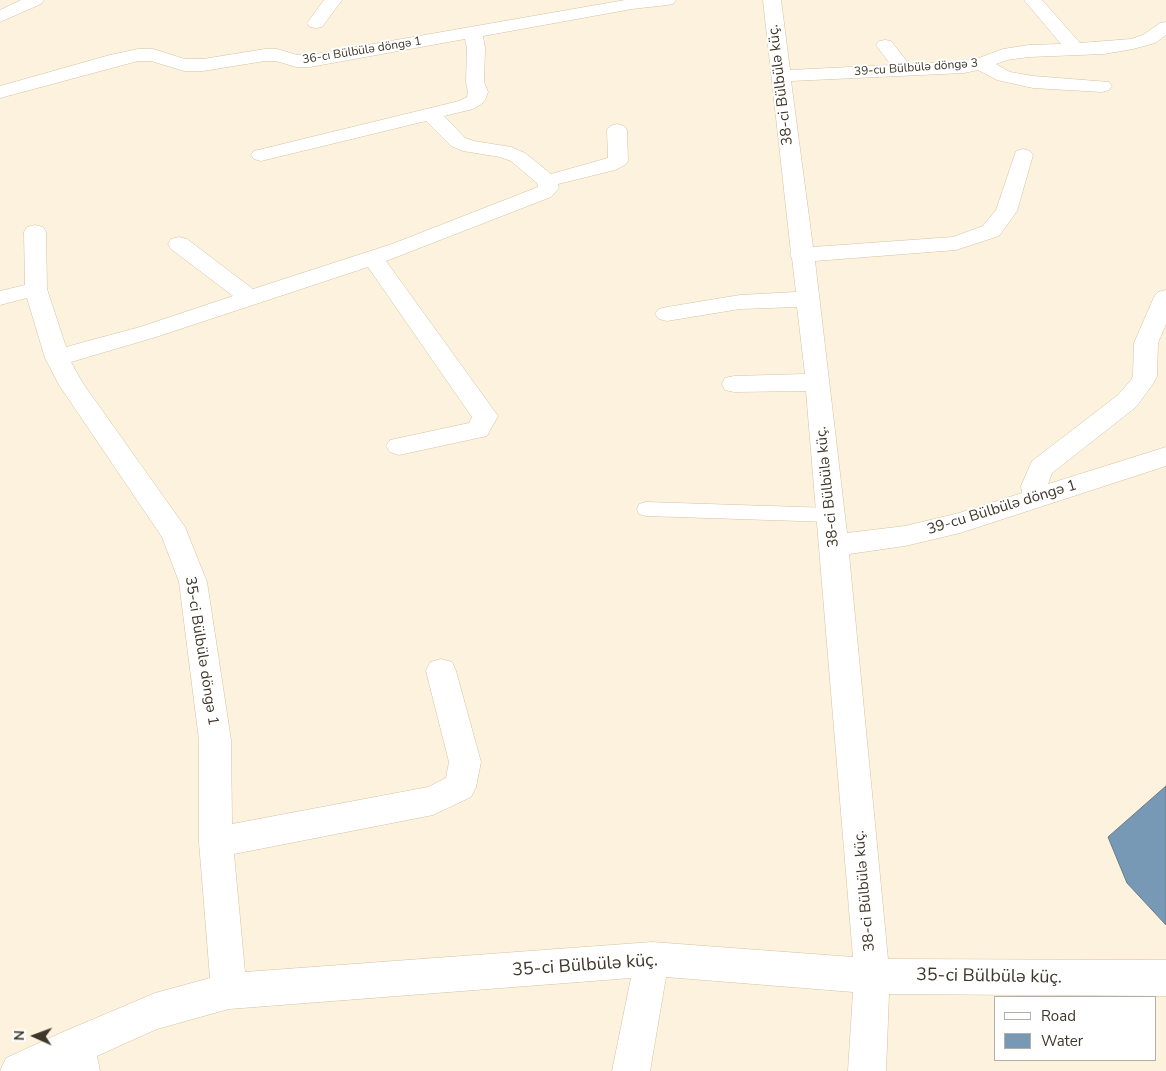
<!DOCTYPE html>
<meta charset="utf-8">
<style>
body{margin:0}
#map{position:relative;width:1166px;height:1071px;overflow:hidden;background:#fcf2dd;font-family:"Nunito Sans",sans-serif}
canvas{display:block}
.legend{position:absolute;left:994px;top:996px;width:162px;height:65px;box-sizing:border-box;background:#fff;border:1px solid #b2afaa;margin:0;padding:6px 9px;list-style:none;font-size:15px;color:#3e372a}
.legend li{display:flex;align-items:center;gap:10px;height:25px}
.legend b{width:25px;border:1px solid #b2afaa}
.north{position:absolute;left:10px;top:1011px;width:50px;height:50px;-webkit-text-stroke:4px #fff;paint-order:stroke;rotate:272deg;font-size:14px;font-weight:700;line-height:20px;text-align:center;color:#3e372a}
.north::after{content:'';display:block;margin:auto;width:18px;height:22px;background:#3e372a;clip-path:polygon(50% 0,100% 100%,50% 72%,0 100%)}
</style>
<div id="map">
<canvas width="1166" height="1071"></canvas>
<ul class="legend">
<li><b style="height:6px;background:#fff"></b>Road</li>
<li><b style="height:14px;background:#7899b5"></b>Water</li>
</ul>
<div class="north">N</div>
</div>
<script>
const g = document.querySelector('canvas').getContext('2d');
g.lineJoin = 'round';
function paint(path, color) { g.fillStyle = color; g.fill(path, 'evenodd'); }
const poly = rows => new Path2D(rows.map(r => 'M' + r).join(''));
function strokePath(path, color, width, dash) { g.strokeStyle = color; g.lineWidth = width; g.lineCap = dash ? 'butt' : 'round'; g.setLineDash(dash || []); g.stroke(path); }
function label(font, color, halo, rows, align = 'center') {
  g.font = font + ' "Nunito Sans",sans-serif'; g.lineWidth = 4; g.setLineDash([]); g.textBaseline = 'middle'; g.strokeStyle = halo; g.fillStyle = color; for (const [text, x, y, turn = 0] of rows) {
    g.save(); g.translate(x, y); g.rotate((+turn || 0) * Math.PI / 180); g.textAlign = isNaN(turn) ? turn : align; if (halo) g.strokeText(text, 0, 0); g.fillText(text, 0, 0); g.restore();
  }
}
const water = poly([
 [1166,786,1166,925,1127,883,1108,837,1166,786]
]);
paint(water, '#7899b5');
strokePath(water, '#677c8b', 1);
const service = poly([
 [646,502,831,508,838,510,840,515,838,520,831,522,646,516,639,514,637,509,639,504,646,502]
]);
const minor = poly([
 [324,0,342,0,322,27,316,28,310,27,307,23,324,0],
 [625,0,676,0,673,4,667,5,632,9,483,36,485,48,484,82,488,92,485,100,482,104,473,109,444,116,465,138,474,141,511,147,525,153,551,174,608,158,607,130,610,126,617,124,624,126,627,130,628,161,625,165,615,170,558,184,559,188,551,197,386,261,498,416,487,436,399,455,390,452,386,446,390,440,469,423,472,417,368,267,156,337,71,362,82,382,185,527,207,582,231,740,232,824,428,787,446,778,449,762,426,671,430,662,441,659,452,662,456,671,481,762,476,787,471,797,433,815,234,854,245,972,652,942,853,957,806,391,734,392,725,390,722,384,725,378,734,376,805,374,797,307,740,309,667,321,659,319,655,314,659,309,667,307,740,295,796,292,792,258,790,255,791,253,763,0,781,0,790,70,891,65,876,45,879,41,885,40,891,41,909,64,964,61,976,59,1003,49,1029,45,1061,44,1024,0,1042,0,1080,43,1131,39,1143,35,1160,23,1166,22,1166,35,1155,43,1133,49,1104,54,1029,57,1007,60,996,64,1010,72,1033,76,1109,82,1112,86,1109,90,1102,92,1033,88,997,80,978,70,964,73,791,81,813,247,953,237,983,226,996,210,1016,151,1023,149,1030,151,1033,155,1017,211,999,236,956,250,815,261,847,533,905,526,959,513,1022,493,1021,486,1032,461,1118,395,1131,380,1133,376,1134,343,1154,297,1158,292,1166,290,1166,324,1158,343,1157,376,1153,384,1136,407,1052,473,1048,484,1166,447,1166,466,960,533,905,546,849,554,888,959,1166,960,1166,996,889,994,886,1071,848,1071,853,992,666,977,650,1071,612,1071,631,978,229,1009,157,1029,97,1056,100,1071,0,1071,6,1058,63,1032,155,993,210,978,199,842,199,740,179,582,162,537,59,385,45,358,27,298,0,305,0,291,25,285,24,232,27,227,35,225,43,227,46,232,47,289,66,347,140,327,233,296,171,249,168,244,171,239,179,237,187,239,253,289,392,244,538,187,537,183,511,161,500,157,463,151,451,146,426,121,261,161,254,159,251,155,254,151,459,101,467,97,468,92,466,82,467,48,465,39,310,67,296,67,276,61,265,61,203,71,184,71,151,61,138,61,0,98,0,86,110,55,138,49,153,49,185,59,203,59,265,49,277,49,297,55,310,55,625,0]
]);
const tertiary = poly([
 [21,0,44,0,41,4,0,22,0,10,21,0]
]);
strokePath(service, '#d4c2a2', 1);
strokePath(minor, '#d4c2a2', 1);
strokePath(tertiary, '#d4c2a2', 1);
paint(service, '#fff');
paint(minor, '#fff');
paint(tertiary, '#fff');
label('12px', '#3e372a', '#fff', [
 ["36-cı Bülbülə döngə 1",362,51,-9],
 ["39-cu Bülbülə döngə 3",916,68,-4]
]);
label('15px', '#3e372a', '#fff', [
 ["38-ci Bülbülə küç.",781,85,-97],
 ["38-ci Bülbülə küç.",828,487,-96],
 ["39-cu Bülbülə döngə 1",1002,508,-17],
 ["35-ci Bülbülə döngə 1",201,651,81],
 ["38-ci Bülbülə küç.",865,891,-95]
]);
label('18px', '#3e372a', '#fff', [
 ["35-ci Bülbülə küç.",585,966,-4],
 ["35-ci Bülbülə küç.",989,977,1]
]);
</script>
